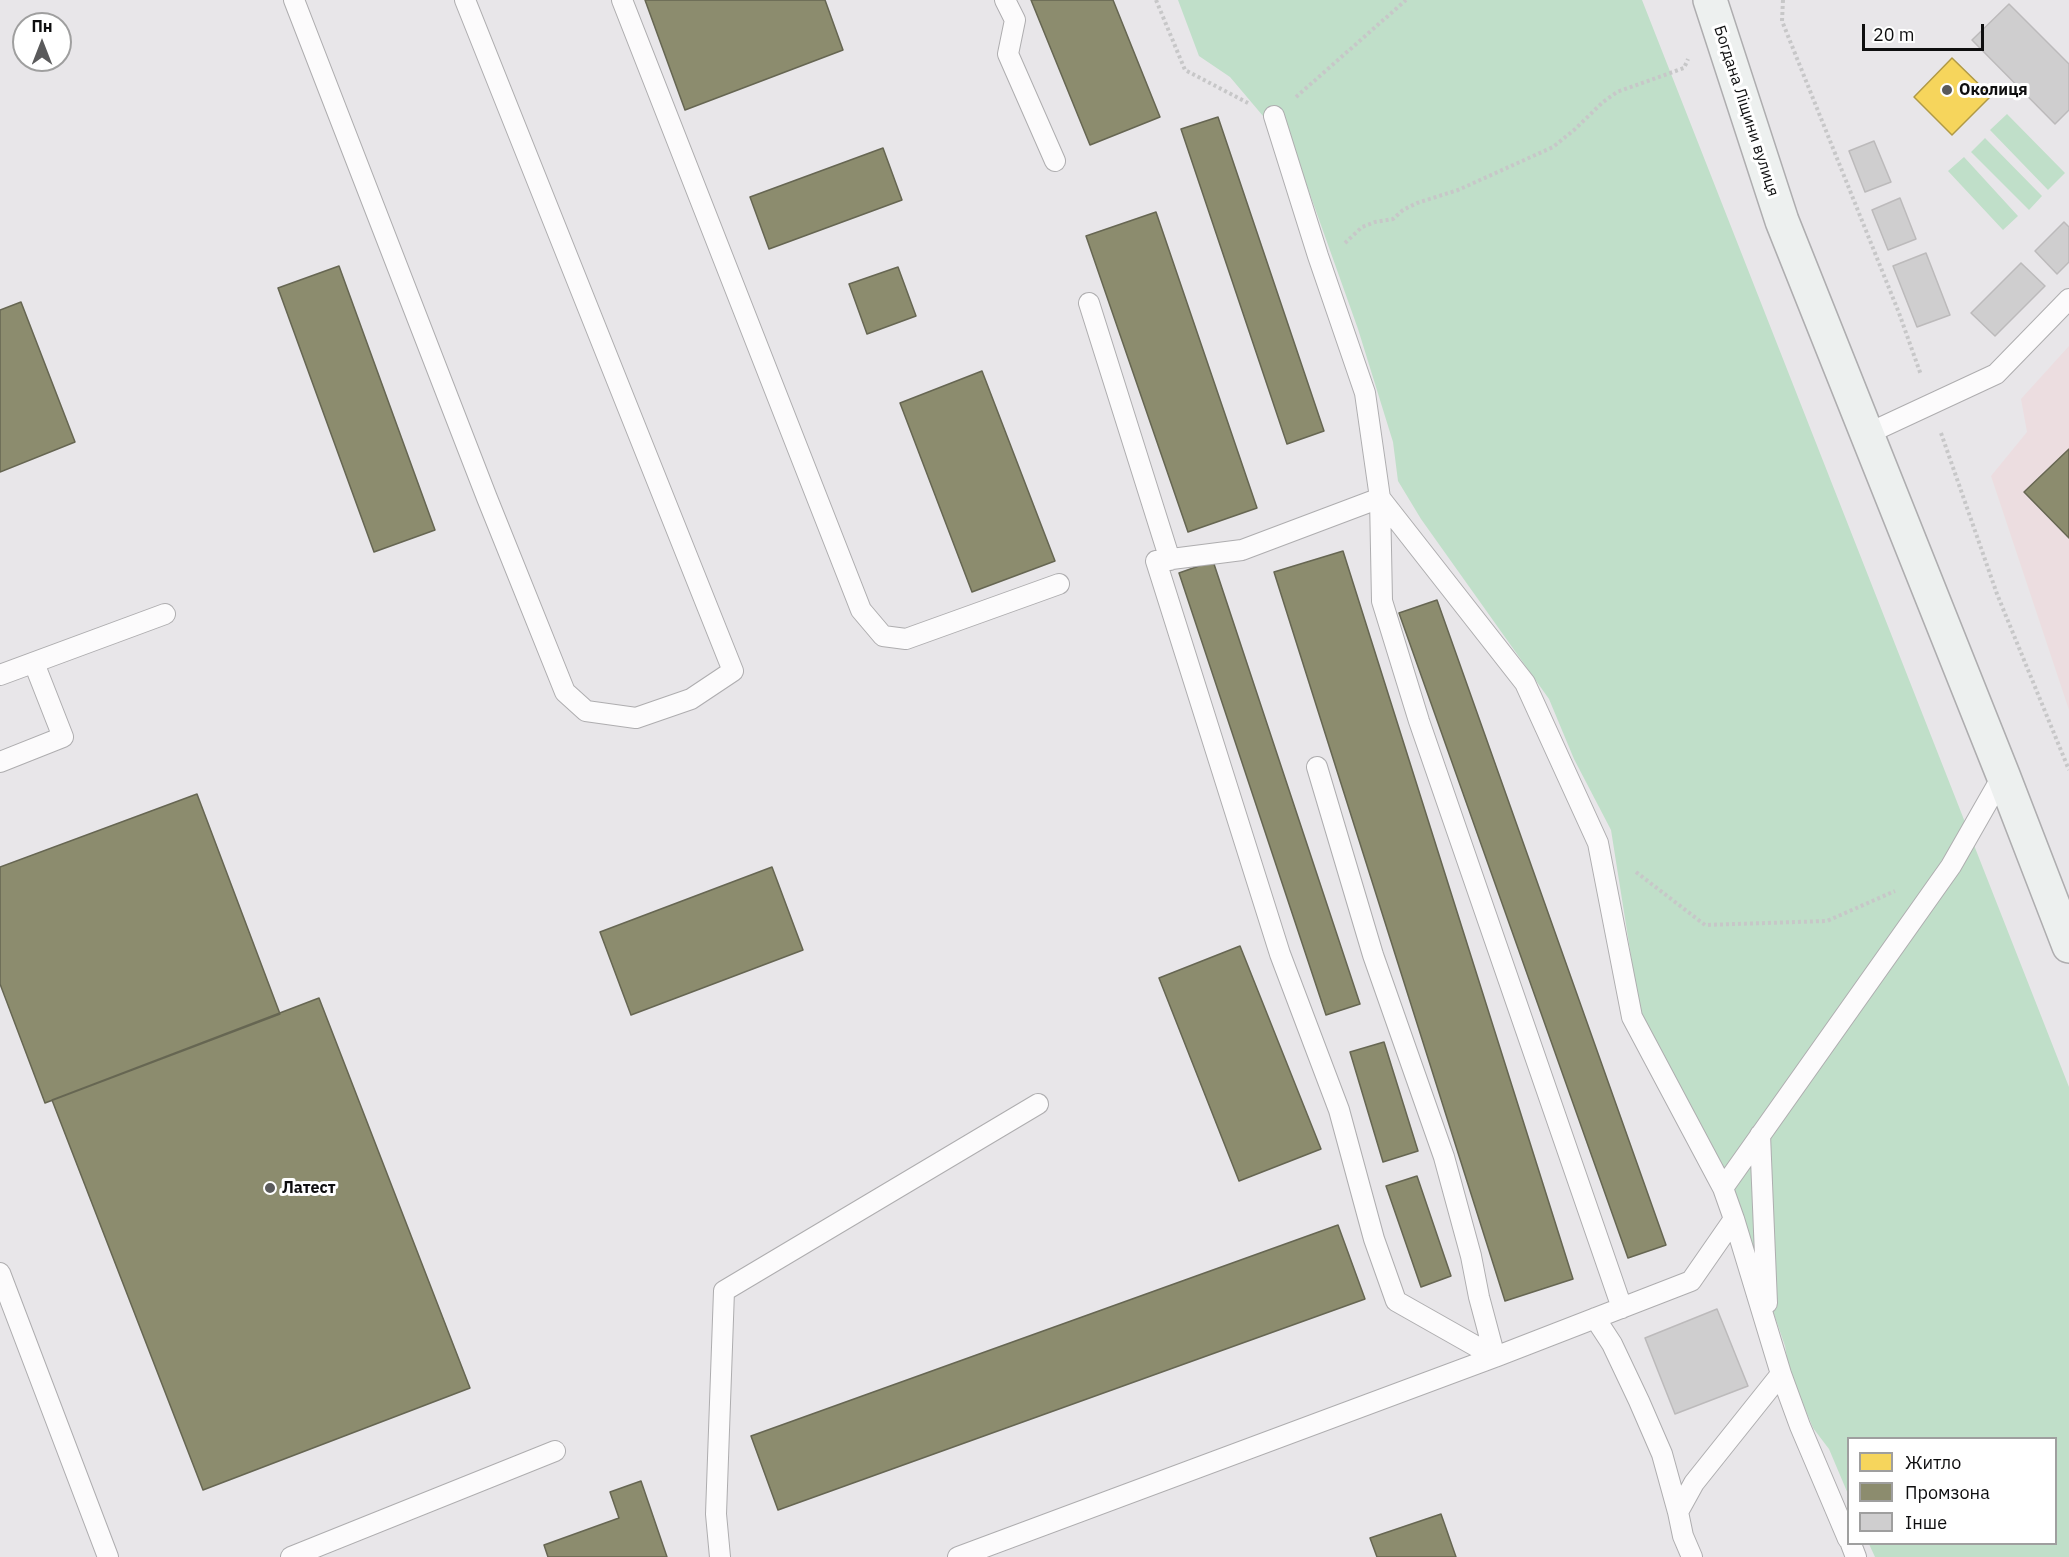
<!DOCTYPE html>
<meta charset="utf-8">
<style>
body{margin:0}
#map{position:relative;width:2069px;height:1557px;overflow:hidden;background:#e8e6e9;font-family:"IBM Plex Sans",sans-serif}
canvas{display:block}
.legend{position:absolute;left:1847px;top:1437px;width:210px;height:108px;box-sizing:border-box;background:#fff;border:2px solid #9f9f9f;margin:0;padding:8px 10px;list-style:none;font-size:18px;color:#0e0e0f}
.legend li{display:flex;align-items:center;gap:12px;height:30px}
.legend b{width:30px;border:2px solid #9f9f9f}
.north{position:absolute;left:12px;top:12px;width:60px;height:60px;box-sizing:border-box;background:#fff;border:2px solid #9f9f9f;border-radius:50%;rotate:0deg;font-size:16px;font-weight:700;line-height:24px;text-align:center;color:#0e0e0f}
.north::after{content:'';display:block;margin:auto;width:21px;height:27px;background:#5a5a5b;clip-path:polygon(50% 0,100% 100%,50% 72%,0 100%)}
.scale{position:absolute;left:1862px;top:24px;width:122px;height:27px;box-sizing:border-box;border:3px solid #0e0e0f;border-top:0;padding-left:8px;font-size:18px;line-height:21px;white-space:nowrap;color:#0e0e0f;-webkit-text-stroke:4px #fff;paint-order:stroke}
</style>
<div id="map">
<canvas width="2069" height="1557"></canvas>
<ul class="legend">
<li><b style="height:16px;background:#f6d55c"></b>Житло</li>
<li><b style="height:16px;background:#8c8c6e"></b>Промзона</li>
<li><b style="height:16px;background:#cfcecf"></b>Інше</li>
</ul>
<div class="north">Пн</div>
<div class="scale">20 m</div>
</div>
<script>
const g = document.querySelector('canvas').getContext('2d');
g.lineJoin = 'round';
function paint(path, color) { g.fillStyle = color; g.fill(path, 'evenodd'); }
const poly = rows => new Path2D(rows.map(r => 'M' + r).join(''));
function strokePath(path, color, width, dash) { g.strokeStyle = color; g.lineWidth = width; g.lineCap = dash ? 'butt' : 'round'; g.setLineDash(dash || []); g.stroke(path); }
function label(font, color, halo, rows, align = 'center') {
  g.font = font + ' "IBM Plex Sans",sans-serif'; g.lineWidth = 6; g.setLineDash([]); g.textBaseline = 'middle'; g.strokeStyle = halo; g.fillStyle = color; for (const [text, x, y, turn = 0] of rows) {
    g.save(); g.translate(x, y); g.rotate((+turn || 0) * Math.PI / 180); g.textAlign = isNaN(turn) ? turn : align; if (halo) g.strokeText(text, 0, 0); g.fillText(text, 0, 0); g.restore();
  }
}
paint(poly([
 [2069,346,2069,710,1991,476,2027,432,2021,399]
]), '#ecdde0');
paint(poly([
 [1178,0,1642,0,2069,1087,2069,1557,1875,1557,1869,1544,2056,1544,2056,1438,1848,1438,1848,1494,1829,1449,1813,1428,1789,1370,1785,1346,1723,1167,1668,1069,1640,1013,1611,830,1574,759,1549,699,1421,519,1398,481,1393,442,1358,329,1296,155,1230,77,1199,56],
 [2007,114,2065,173,2048,190,1990,130],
 [1985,138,2042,196,2029,210,1971,152],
 [1964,157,2018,216,2003,230,1948,171]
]), '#c0dfc9');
const homes = poly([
 [1952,58,1991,96,1952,135,1914,97,1952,58]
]);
paint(homes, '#f6d55c');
strokePath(homes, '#b09945', 1.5);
const industry = poly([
 [645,0,825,0,843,50,685,110,645,0],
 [1031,0,1113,0,1160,117,1090,145,1031,0],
 [1218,117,1324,431,1287,444,1181,129,1218,117],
 [883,148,902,200,769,249,750,197,883,148],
 [1156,212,1257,508,1188,532,1086,236,1156,212],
 [339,266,435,530,374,552,278,288,339,266],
 [898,267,916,316,867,334,849,284,898,267],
 [21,302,75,442,0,472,0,310,21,302],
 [982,371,1055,561,972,592,900,403,982,371],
 [2069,449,2069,538,2024,492,2069,449],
 [1343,551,1573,1279,1505,1301,1274,572,1343,551],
 [1213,561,1360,1004,1326,1015,1179,573,1213,561],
 [1437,600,1666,1245,1628,1258,1399,613,1437,600],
 [197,794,280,1014,45,1103,0,984,0,867,197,794],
 [772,867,803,950,631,1015,600,932,772,867],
 [1240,946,1321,1149,1239,1181,1159,978,1240,946],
 [319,998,470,1388,203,1490,52,1100,319,998],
 [1384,1042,1418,1151,1383,1162,1350,1052,1384,1042],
 [1417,1176,1451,1276,1421,1287,1386,1186,1417,1176],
 [1338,1225,1365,1299,778,1510,751,1436,1338,1225],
 [641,1481,667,1557,548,1557,544,1545,619,1518,610,1492,641,1481],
 [1441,1514,1456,1557,1377,1557,1370,1538,1441,1514]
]);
paint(industry, '#8c8c6e');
strokePath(industry, '#666652', 1.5);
const building = poly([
 [2009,4,2069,64,2069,110,2055,124,1972,40,2009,4],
 [1874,141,1891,182,1865,192,1849,151,1874,141],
 [1900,198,1916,239,1888,250,1872,210,1900,198],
 [2064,222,2069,227,2069,262,2057,274,2035,251,2064,222],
 [1926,253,1950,315,1917,327,1893,266,1926,253],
 [2021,263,2045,286,1995,336,1971,313,2021,263],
 [1717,1309,1748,1386,1675,1414,1645,1338,1717,1309]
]);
paint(building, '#cfcecf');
strokePath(building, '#bcbabb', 1.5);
const lane = poly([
 [294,0,487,498,565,692,586,711,636,718,691,699,733,671,465,0],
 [622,0,861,610,883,636,906,639,1059,584],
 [1005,0,1015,20,1008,54,1055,161],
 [1274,116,1318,256,1365,393,1380,498,1242,550,1156,561,1280,954,1339,1110,1374,1239,1396,1301,1495,1357,1691,1281,1734,1219,1723,1188,1632,1017,1598,843,1525,683,1380,498],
 [1089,303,1170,560],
 [1867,434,1996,374,2069,299],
 [1380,498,1382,601,1419,721,1622,1308],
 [0,675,165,614],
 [0,762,63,737,34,663],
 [1760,1135,1767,1303],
 [1723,1188,1951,866,2003,775],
 [1734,1219,1781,1374,1800,1426,1848,1539],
 [0,1273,108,1557],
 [1595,1318,1612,1344,1639,1401,1662,1454,1678,1512],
 [1851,1544,1856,1557],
 [291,1557,555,1451],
 [720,1557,716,1514,724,1291,1038,1104],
 [958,1557,1495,1357,1479,1297,1471,1256,1444,1157,1373,955,1317,767],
 [1692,1557,1683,1536,1678,1512,1694,1483,1781,1374]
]);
const secondary = poly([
 [1710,0,1782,221,2003,775,2069,946]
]);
strokePath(lane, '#aeadaf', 22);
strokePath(secondary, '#aeadaf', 36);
strokePath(poly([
 [1156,0,1185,70,1248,103],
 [1783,0,1782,21,1899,313,1921,375],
 [1296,97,1406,0],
 [1345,243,1362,227,1375,222,1393,219,1403,210,1417,203,1458,190,1553,147,1574,130,1603,102,1617,92,1684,68,1688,59],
 [1941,433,1997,594,2069,770],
 [1636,872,1705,925,1827,921,1895,891]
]), '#c7c7c8', 4, [3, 3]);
strokePath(lane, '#fcfbfc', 20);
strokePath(secondary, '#edf0ef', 33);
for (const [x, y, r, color] of [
 [1947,90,6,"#5a5a5b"],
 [270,1188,6,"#5a5a5b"]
]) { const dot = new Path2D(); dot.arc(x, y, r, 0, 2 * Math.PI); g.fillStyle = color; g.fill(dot); strokePath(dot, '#fff', 2); }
label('bold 16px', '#0e0e0f', '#fff', [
 ["Околиця",1959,90],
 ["Латест",282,1188]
], 'left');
label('16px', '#0e0e0f', '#fff', [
 ["Богдана Ліщини вулиця",1746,111,72]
]);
</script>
